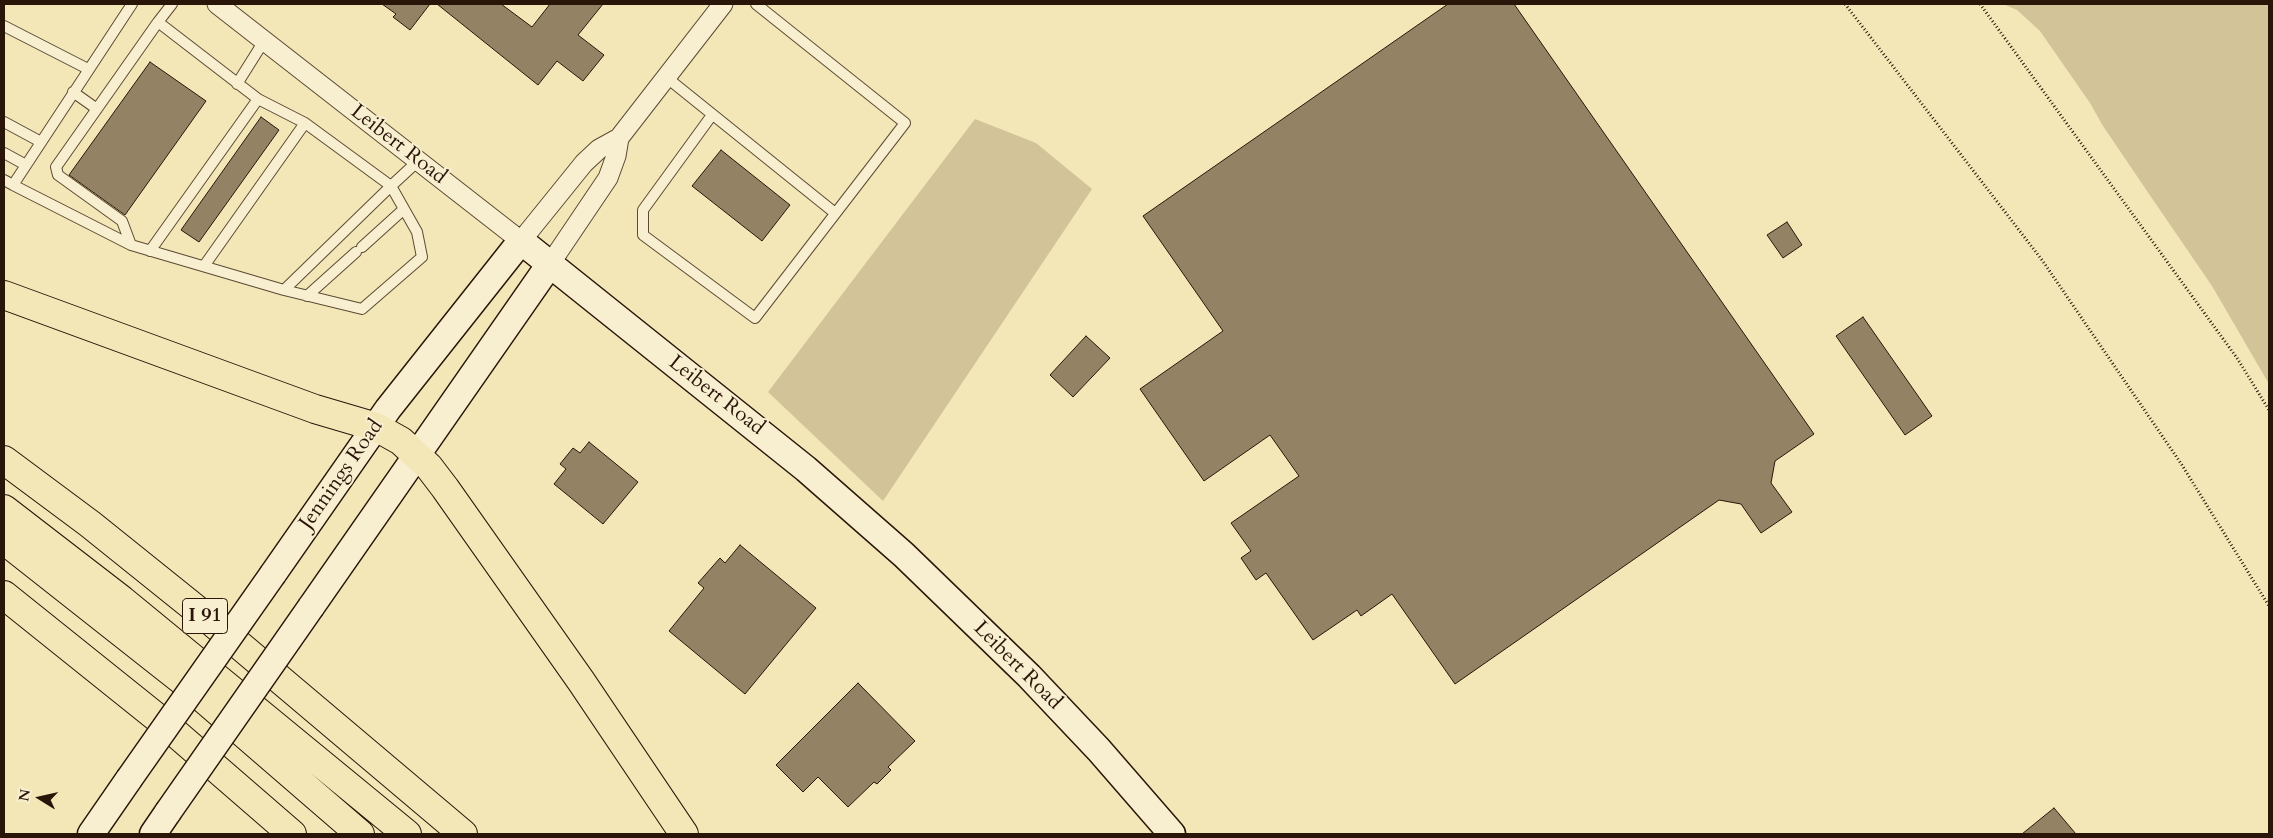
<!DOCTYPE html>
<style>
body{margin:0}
#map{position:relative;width:2273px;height:838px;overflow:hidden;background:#f4e7b7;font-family:Cardo,serif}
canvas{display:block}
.frame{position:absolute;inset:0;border:5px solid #2a1509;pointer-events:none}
.north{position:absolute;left:15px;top:773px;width:50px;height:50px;-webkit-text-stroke:4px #f8efd0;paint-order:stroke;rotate:280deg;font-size:14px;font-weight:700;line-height:20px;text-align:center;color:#2a1509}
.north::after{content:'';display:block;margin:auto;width:18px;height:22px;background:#2a1509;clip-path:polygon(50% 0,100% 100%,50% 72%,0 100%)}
</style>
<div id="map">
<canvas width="2273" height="838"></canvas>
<div class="frame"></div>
<div class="north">N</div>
</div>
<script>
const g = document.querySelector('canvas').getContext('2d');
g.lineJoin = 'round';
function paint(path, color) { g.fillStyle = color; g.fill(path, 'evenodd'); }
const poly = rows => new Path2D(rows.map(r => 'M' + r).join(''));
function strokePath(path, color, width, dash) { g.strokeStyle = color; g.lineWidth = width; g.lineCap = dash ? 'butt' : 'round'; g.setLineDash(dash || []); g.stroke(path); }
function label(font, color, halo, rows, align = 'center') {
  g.font = font + ' Cardo,serif'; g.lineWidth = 4; g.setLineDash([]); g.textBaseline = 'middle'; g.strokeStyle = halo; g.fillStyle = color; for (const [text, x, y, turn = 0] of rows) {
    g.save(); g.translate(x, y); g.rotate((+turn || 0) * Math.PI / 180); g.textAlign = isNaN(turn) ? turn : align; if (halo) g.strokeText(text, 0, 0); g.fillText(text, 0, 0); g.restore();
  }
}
paint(poly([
 [2003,4,2269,4,2269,384,2212,286,2147,191,2103,126,2090,103,2040,31,2017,10],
 [975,119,1036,143,1092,189,883,501,768,392]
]), '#d2c399');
const building = poly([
 [382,4,430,4,410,30,393,17,396,14,382,4],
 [437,4,501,4,532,27,550,4,603,4,578,35,604,55,583,81,557,61,538,85,437,4],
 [1448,4,1514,4,1814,434,1775,461,1771,483,1792,512,1761,533,1741,504,1719,500,1455,684,1392,594,1361,616,1357,610,1313,640,1266,573,1256,580,1241,558,1251,551,1231,523,1299,476,1270,435,1204,481,1140,389,1223,331,1143,216,1448,4],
 [150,62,206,101,125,215,69,175,150,62],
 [261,117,279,130,199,242,181,230,261,117],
 [721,150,790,205,762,241,692,186,721,150],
 [1787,222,1802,245,1783,258,1767,235,1787,222],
 [1863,317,1932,416,1905,435,1836,336,1863,317],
 [1086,336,1110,358,1073,397,1050,375,1086,336],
 [589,442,638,482,603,524,554,484,566,469,560,464,573,448,580,453,589,442],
 [740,545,816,608,745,694,669,631,704,588,698,583,720,558,725,563,740,545],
 [858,683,915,741,888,767,891,770,877,784,874,782,848,807,818,777,803,792,776,765,858,683],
 [2054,808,2076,834,2022,834,2054,808]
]);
paint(building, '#938263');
strokePath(building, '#2a1509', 1);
const lane = poly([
 [172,4,158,22,258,99,305,123,391,186,418,161],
 [4,26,88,69],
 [666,77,835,213],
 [237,84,264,41],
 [73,92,97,109],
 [712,115,643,210,643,235,755,318,905,123,756,4],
 [4,122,41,142],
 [4,153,26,165],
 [4,180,13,185,132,4],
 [13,185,131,245,284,290,362,309,422,257,417,232,391,186,284,290],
 [131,245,122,221,58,175,56,167,158,22],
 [362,247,404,209],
 [150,251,258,99],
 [204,266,305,123],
 [307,296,356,252]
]);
const street = poly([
 [217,4,521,241,584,163,599,149,619,138,723,4],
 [550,264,608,178,616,156,619,138]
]);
const secondary = poly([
 [273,574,388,409,521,241,806,469,904,555,1029,676,1099,750,1172,834],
 [311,607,550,264],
 [91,834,129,779],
 [153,834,168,812]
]);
const highway = poly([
 [4,295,315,409,376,427,401,441,429,467,445,488,581,681,684,834],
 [4,460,90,524,212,622,463,834],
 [4,509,122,600,407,834],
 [4,540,184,682,360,834],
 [4,595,165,724,292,834]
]);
strokePath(lane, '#5c4a34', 12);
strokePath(street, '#5c4a34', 21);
strokePath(secondary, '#2a1509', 29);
strokePath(highway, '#2a1509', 30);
strokePath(poly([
 [1845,4,2042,260,2182,465,2269,606],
 [1980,4,2237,358,2269,410]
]), '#2a1509', 3, [1, 2.5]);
strokePath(lane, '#f8efd0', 10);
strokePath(street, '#f8efd0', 19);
strokePath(secondary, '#f8efd0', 26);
strokePath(highway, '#f4e7b7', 28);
const secondaryBridge = poly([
 [129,779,273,574],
 [168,812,311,607]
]);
strokePath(secondaryBridge, '#2a1509', 29, []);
strokePath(secondaryBridge, '#f8efd0', 26);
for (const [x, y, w] of [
 [205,616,45]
]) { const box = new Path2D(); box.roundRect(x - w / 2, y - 17.5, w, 35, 4); g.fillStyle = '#f8efd0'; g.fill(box); strokePath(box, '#2a1509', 1); }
label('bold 20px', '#2a1509', null, [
 ["I 91",205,616]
]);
label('21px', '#2a1509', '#f8efd0', [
 ["Leibert Road",398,145,38],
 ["Leibert Road",716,396,38],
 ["Jennings Road",342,475,-55],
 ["Leibert Road",1017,666,45]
]);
</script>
